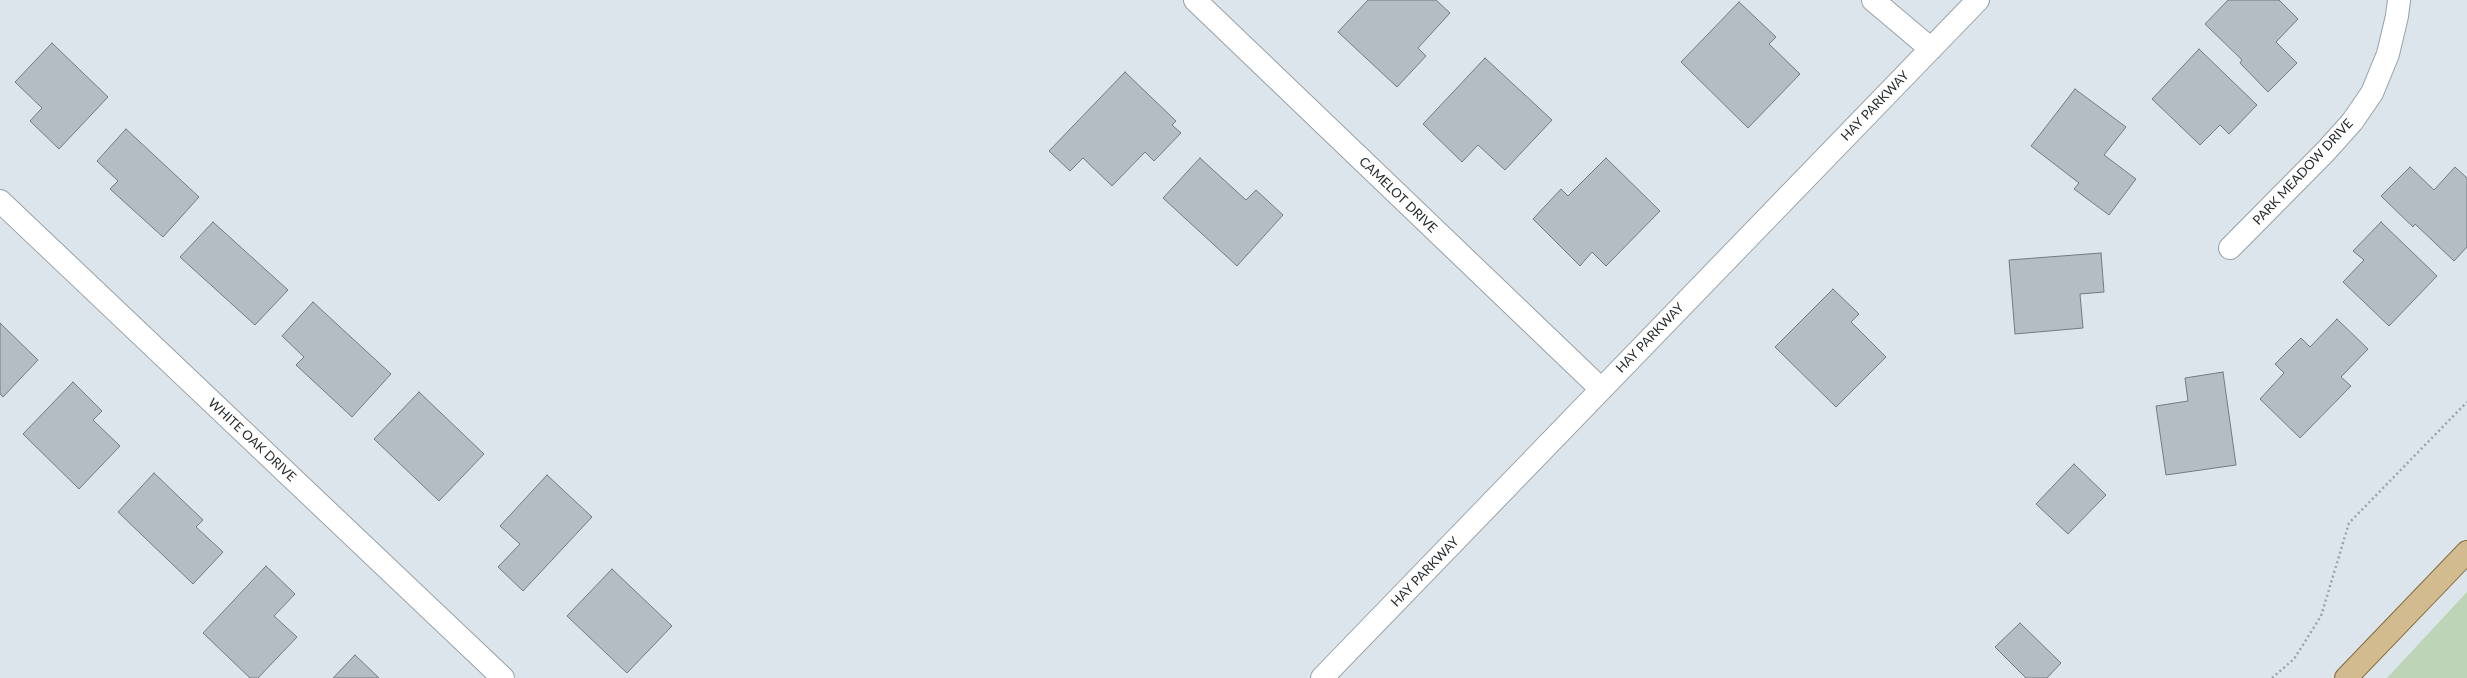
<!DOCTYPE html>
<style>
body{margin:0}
canvas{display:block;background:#dce5eb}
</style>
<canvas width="2467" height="678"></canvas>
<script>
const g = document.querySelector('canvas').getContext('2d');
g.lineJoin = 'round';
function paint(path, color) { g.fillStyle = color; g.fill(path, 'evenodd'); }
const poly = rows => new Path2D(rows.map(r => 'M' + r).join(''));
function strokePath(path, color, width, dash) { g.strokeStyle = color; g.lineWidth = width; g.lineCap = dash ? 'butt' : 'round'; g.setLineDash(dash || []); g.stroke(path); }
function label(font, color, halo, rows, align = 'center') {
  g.font = font + ' Lato,sans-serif'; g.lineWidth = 3; g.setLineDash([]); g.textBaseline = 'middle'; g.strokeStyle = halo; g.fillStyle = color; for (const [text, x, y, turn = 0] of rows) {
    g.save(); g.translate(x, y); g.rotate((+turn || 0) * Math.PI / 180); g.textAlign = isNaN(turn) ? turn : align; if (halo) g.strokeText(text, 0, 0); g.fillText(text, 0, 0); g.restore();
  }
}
paint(poly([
 [2467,592,2467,678,2387,678]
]), '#bdd5b6');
const building = poly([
 [1368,0,1436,0,1450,13,1418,48,1426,56,1397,87,1338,32,1368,0],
 [2228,0,2279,0,2298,19,2276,42,2297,63,2268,92,2240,63,2242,60,2205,24,2228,0],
 [1739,2,1776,37,1769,44,1800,74,1748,128,1681,62,1739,2],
 [52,43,108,97,59,149,30,121,42,108,15,82,52,43],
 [2199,49,2257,105,2229,134,2220,125,2200,145,2152,99,2199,49],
 [1485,58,1552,120,1505,170,1478,145,1462,162,1423,124,1485,58],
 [1125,72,1176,121,1172,125,1181,133,1154,161,1145,152,1112,186,1083,158,1070,171,1049,151,1125,72],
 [2075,89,2126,127,2104,155,2136,179,2109,215,2074,189,2079,183,2031,146,2075,89],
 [126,129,199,197,163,237,110,189,118,181,97,161,126,129],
 [1200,158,1246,200,1256,190,1283,215,1237,266,1163,198,1200,158],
 [1606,158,1660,211,1606,266,1592,252,1580,266,1533,219,1561,189,1568,196,1606,158],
 [2410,167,2434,190,2455,167,2467,178,2467,247,2454,261,2415,224,2413,227,2381,196,2410,167],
 [213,222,288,290,255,325,180,257,213,222],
 [2381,222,2437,276,2389,326,2343,282,2364,260,2353,251,2381,222],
 [2101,253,2104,292,2080,294,2083,328,2015,334,2009,260,2101,253],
 [1833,289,1859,314,1851,322,1886,357,1836,407,1775,347,1833,289],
 [313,302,391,374,352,417,296,365,304,357,282,336,313,302],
 [2337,319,2368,349,2341,377,2351,386,2300,438,2260,399,2284,373,2275,364,2301,338,2310,347,2337,319],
 [0,323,38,360,3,397,0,394,0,323],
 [2223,372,2236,465,2166,475,2156,406,2188,401,2185,378,2223,372],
 [73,382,102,411,93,420,120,446,79,489,23,434,73,382],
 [419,392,484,454,439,501,374,439,419,392],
 [2074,464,2106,495,2068,534,2036,504,2074,464],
 [154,473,203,520,196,527,223,552,193,584,118,512,154,473],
 [547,475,592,517,523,591,498,567,520,544,500,526,547,475],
 [266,566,295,594,274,616,297,637,258,678,250,678,203,633,266,566],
 [612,569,672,626,627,673,567,616,612,569],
 [2020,623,2061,663,2047,678,2026,678,1995,647,2020,623],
 [355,655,379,678,333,678,355,655]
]);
paint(building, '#b4bdc3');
strokePath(building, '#737b81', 1);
const minor = poly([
 [1195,0,1601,389],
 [1873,0,1931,49],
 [0,201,503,678],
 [2230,248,2325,152,2352,122,2372,93,2388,54,2397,16,2399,0],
 [1322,678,1978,0]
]);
const major = poly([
 [2346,678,2467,552]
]);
strokePath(minor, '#98a1a7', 24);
strokePath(major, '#836b3c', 24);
strokePath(poly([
 [2272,678,2294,659,2321,616,2349,523,2467,402]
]), '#9ba3a7', 2.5, [2, 3]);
strokePath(minor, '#fff', 22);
strokePath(major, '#d2bb8e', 22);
label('13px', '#282c2e', '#fff', [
 ["HAY PARKWAY",1875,106,-46],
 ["PARK MEADOW DRIVE",2303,172,-47],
 ["CAMELOT DRIVE",1398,195,44],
 ["HAY PARKWAY",1650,338,-46],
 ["WHITE OAK DRIVE",252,440,43],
 ["HAY PARKWAY",1425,572,-46]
]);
</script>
